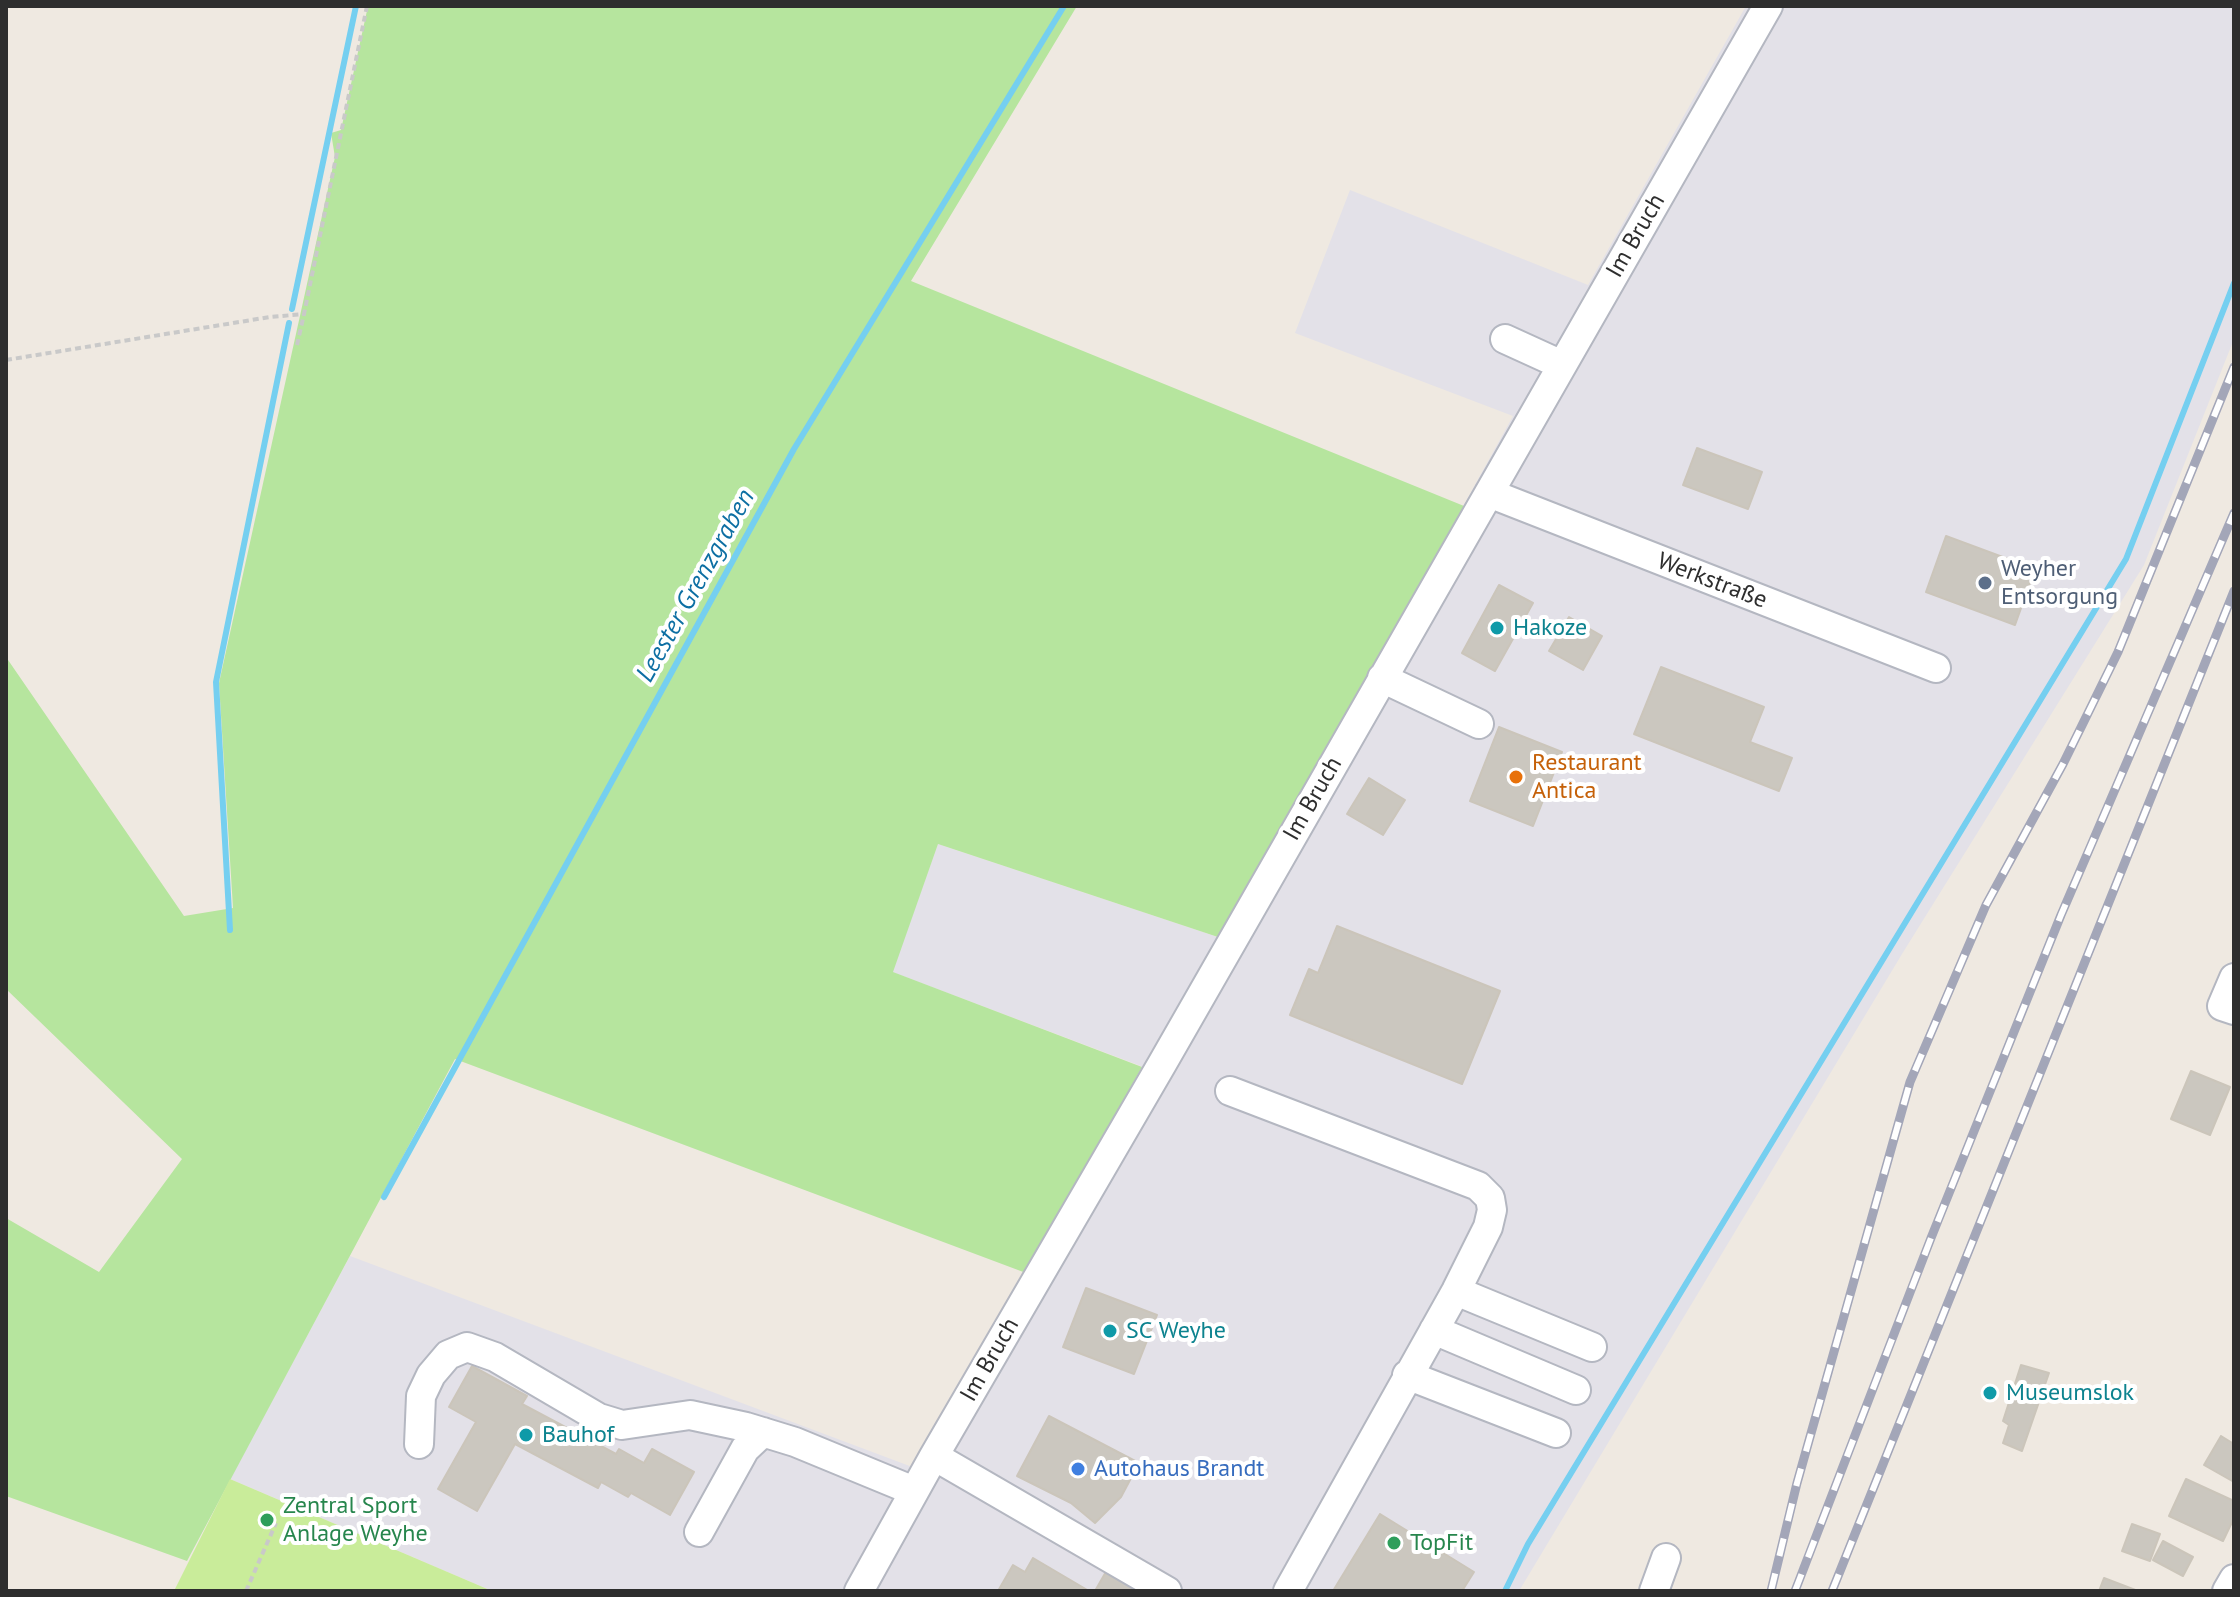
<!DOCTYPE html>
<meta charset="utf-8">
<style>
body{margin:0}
#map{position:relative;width:2240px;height:1597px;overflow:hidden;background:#efe9e1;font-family:"PT Sans",sans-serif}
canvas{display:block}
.frame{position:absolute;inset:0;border:8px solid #2e2e2e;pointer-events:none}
</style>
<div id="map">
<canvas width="2240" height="1597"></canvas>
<div class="frame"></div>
</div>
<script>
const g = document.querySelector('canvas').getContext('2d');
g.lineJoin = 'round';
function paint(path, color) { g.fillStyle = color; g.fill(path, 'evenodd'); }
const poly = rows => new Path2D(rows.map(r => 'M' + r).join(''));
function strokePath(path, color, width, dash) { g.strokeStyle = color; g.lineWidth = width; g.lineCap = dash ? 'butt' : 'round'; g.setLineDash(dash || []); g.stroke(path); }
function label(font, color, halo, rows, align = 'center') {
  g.font = font + ' "PT Sans",sans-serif'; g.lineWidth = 8; g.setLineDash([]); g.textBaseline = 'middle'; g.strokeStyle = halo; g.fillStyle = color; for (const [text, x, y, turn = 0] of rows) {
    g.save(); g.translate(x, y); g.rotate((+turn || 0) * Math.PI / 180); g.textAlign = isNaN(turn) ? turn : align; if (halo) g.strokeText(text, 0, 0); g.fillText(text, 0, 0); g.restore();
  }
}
paint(poly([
 [1746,6,2234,6,2234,339,2144,565,1902,954,1519,1591,492,1591,230,1479,350,1256,915,1468,1141,1066,892,972,938,844,1224,939,1513,416,1295,333,1350,190,1588,285]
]), '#e3e1e8');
paint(poly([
 [368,6,1077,6,911,281,1464,506,1224,939,938,844,893,972,1142,1067,1026,1273,455,1059,187,1561,6,1496,6,1218,99,1272,182,1159,6,989,6,657,184,916,233,908,219,683,335,157,331,133,341,130]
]), '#b6e59e');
paint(poly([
 [230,1479,492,1591,174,1591]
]), '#c9ec9a');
strokePath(poly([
 [292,309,356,6],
 [230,930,216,682,289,323],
 [384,1197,794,449,1064,6],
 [1505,1591,1528,1544,2126,559,2234,283]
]), '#75cff0', 6);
const building = poly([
 [1697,448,1762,472,1748,509,1683,485,1697,448],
 [1946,536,2035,569,2015,625,1926,592,1946,536],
 [1499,585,1533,603,1495,671,1462,653,1499,585],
 [1569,617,1602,636,1583,670,1549,651,1569,617],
 [1661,667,1764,707,1750,742,1792,758,1779,791,1634,734,1661,667],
 [1499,727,1562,752,1533,826,1470,801,1499,727],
 [1369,778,1405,800,1383,835,1347,814,1369,778],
 [1337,926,1500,991,1462,1084,1290,1015,1309,969,1318,973,1337,926],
 [2191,1071,2230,1087,2210,1135,2171,1119,2191,1071],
 [1086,1288,1157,1315,1134,1374,1063,1347,1086,1288],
 [2021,1365,2049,1373,2022,1451,2003,1443,2009,1425,2003,1421,2021,1365],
 [472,1366,527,1396,522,1404,616,1454,619,1449,644,1463,652,1449,694,1472,670,1515,631,1493,628,1497,601,1482,598,1488,515,1444,477,1511,438,1489,476,1422,449,1407,472,1366],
 [1049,1416,1139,1463,1121,1497,1095,1523,1071,1503,1017,1476,1049,1416],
 [2221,1436,2234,1444,2234,1482,2204,1465,2221,1436],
 [2186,1479,2234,1501,2234,1518,2223,1541,2169,1516,2186,1479],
 [1380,1514,1474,1572,1462,1591,1333,1591,1380,1514],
 [2132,1524,2160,1534,2150,1561,2122,1551,2132,1524],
 [2163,1541,2193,1557,2183,1576,2153,1560,2163,1541],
 [1033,1558,1089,1591,998,1591,1013,1565,1025,1572,1033,1558],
 [1107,1570,1134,1585,1131,1591,1095,1591,1107,1570],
 [2104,1578,2138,1591,2099,1591,2104,1578]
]);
paint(building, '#cbc7bf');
strokePath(building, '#cbc5ba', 2);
const minor = poly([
 [1505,339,1562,365],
 [1489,493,1936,668],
 [1382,678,1479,724],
 [2234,978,2222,1006,2234,1010],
 [1230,1091,1478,1186,1490,1198,1492,1210,1488,1227,1456,1291,1288,1591],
 [1456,1291,1592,1347],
 [1434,1330,1576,1390],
 [1407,1375,1556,1433],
 [419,1444,421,1396,431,1375,448,1355,467,1347,495,1357,599,1418,622,1425,690,1415,746,1427,795,1442,914,1491],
 [934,1456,1167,1591],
 [699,1532,745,1449,763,1432],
 [859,1591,934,1456,1162,1064,1768,6],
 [1654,1591,1666,1558],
 [2227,1591,2234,1579]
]);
strokePath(minor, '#b4b7c1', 32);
strokePath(poly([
 [297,345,304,314],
 [6,360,270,317,304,314,367,6],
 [246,1591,276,1523]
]), '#c9c9c9', 4, [6, 4]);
strokePath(minor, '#fff', 28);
const rail = poly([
 [1771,1591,1797,1483,1910,1082,1986,905,2063,764,2118,652,2234,367],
 [1795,1591,1931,1238,2061,915,2234,513],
 [1832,1591,2234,591]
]);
strokePath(rail, '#a3a6b8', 9);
strokePath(rail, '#fff', 6, [18]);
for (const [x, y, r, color] of [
 [1985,583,8,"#5c6f8a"],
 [1497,628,8,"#0f9aa8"],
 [1516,777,8,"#e8710a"],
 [1110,1331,8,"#0f9aa8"],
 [1990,1393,8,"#0f9aa8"],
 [526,1435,8,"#0f9aa8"],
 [1078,1469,8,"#3f7fe0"],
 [267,1520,8,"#2e9e5b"],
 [1394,1543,8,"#2e9e5b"]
]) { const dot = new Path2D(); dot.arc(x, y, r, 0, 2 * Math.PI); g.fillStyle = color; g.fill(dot); strokePath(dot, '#fff', 3); }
label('24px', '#2e2e2e', '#fff', [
 ["Im Bruch",1636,236,-60],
 ["Werkstraße",1712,581,21],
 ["Im Bruch",1313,799,-60],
 ["Im Bruch",990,1360,-60]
]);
label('24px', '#4e5e75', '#fff', [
 ["Weyher",2001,569],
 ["Entsorgung",2001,597]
], 'left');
label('24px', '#0d838f', '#fff', [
 ["Hakoze",1513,628],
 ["SC Weyhe",1126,1331],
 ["Museumslok",2006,1393],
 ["Bauhof",542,1435]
], 'left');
label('24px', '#c56008', '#fff', [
 ["Restaurant",1532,763],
 ["Antica",1532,791]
], 'left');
label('24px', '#366cbe', '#fff', [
 ["Autohaus Brandt",1094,1469]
], 'left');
label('24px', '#27864d', '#fff', [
 ["Zentral Sport",283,1506],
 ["Anlage Weyhe",283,1534],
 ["TopFit",1410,1543]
], 'left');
label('italic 26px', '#0d6fa3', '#fff', [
 ["Leester Grenzgraben",696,586,-61]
]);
</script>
